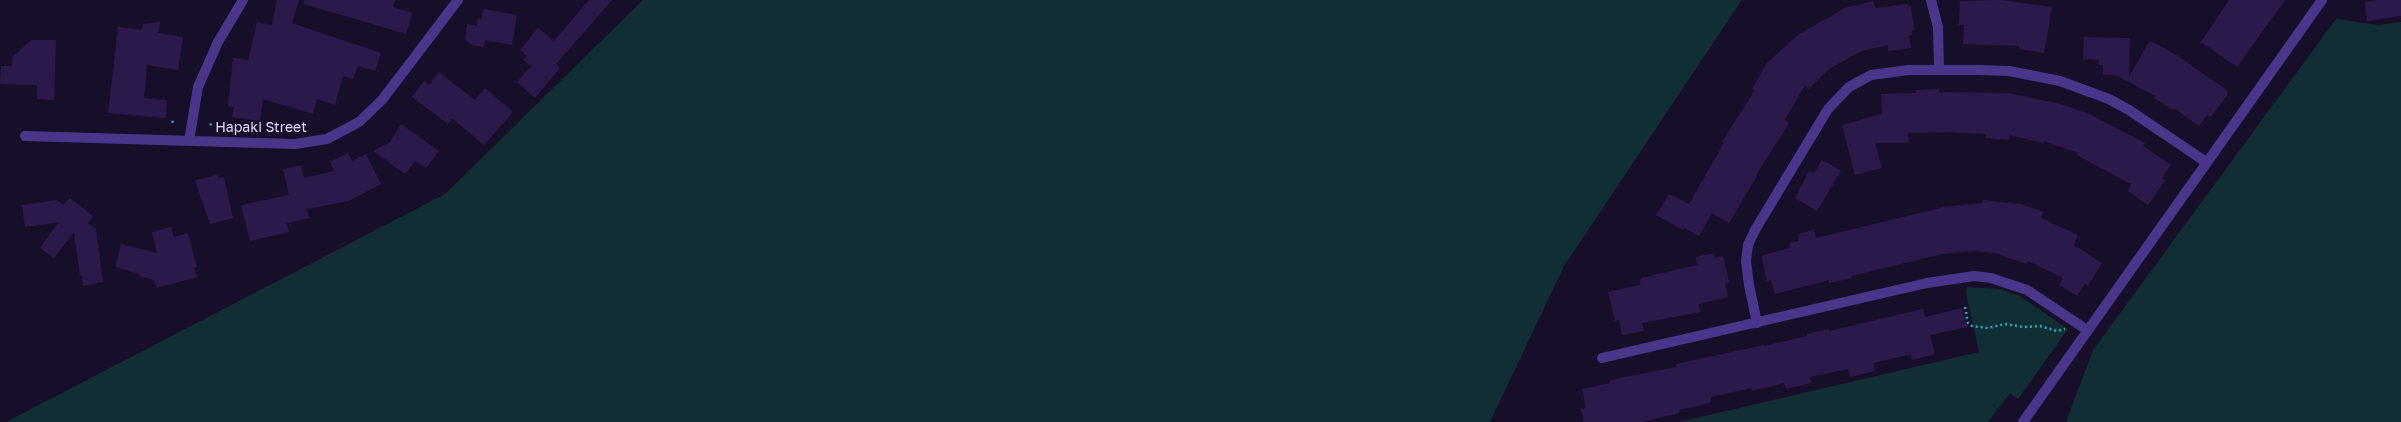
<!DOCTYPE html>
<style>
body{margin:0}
canvas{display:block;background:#170e29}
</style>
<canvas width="2401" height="422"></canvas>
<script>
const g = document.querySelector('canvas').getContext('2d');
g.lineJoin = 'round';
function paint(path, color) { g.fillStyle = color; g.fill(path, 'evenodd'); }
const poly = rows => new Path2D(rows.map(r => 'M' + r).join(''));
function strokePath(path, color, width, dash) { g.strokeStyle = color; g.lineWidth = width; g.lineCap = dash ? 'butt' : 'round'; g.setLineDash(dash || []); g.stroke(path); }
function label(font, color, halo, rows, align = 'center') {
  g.font = font + ' "Golos Text",sans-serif'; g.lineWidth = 4; g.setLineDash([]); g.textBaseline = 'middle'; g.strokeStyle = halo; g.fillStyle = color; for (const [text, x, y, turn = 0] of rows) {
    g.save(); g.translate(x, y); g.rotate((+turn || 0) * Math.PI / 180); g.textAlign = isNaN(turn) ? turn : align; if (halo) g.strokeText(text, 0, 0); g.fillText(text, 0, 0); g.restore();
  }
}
paint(poly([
 [643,0,1742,0,1564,266,1490,422,6,422,445,194],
 [2336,19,2379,25,2401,22,2401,422,2066,422,2093,350],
 [1967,287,2000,289,2020,296,2068,329,2018,399,2010,393,1988,422,1679,422,1979,352,1966,293]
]), '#102e33');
paint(poly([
 [277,0,299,0,292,23,381,53,375,71,358,66,353,79,343,76,335,105,317,99,313,114,263,99,260,121,232,117,234,107,228,106,233,58,248,60,257,22,272,25],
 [304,0,395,0,393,7,412,13,406,34,304,4],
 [589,0,612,0,556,64,560,68,535,98,517,82,531,66,523,60,527,56,520,50,538,28,554,41],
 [2000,0,2052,7,2044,53,2019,49,2019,46,1963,44,1964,25,1959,25,1960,1],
 [2229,0,2285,0,2237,67,2201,42],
 [2378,0,2401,0,2401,16,2367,21,2365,2],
 [1873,1,1875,8,1908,4,1908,6,1911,6,1914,30,1912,31,1912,35,1909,35,1911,48,1888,51,1888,45,1861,51,1829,69,1809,89,1805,85,1785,120,1789,123,1756,175,1757,176,1729,223,1712,213,1699,236,1684,228,1683,230,1656,215,1669,194,1689,204,1724,143,1722,142,1755,90,1752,89,1767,63,1799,34,1845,8],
 [483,9,517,15,512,45,485,40,484,47,472,45,465,39,467,24,477,26,478,18,482,19],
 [160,22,158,33,183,37,178,70,147,65,144,98,167,100,166,118,108,113,118,27,142,30,143,24],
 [2084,37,2130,38,2129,77,2148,43,2151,41,2178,56,2228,91,2227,95,2213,114,2210,117,2207,115,2199,126,2174,108,2173,110,2154,98,2155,96,2116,75,2103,75,2103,65,2098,65,2099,60,2083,59],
 [32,40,56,40,54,100,37,99,37,85,0,84,1,66,12,66,13,56],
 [439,72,475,100,485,88,513,112,484,145,452,118,448,124,412,97,424,81,429,85],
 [1939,89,1939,92,2008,93,2061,104,2091,115,2145,143,2143,146,2171,165,2162,178,2165,180,2148,205,2128,191,2131,184,2077,155,2078,153,2043,141,2043,143,2010,135,2009,140,1986,138,1986,134,1950,132,1908,133,1909,143,1875,143,1882,168,1855,175,1842,125,1882,114,1881,94,1916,93,1916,90],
 [401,124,439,151,426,168,415,161,405,174,373,151,390,142],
 [348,153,352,161,366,154,381,184,349,201,307,209,309,218,287,223,289,232,250,241,241,205,289,195,283,169,301,165,304,178,334,171,330,162],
 [1822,160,1841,171,1817,211,1795,198,1809,171,1814,173],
 [217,175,218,178,224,177,233,218,210,224,195,180],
 [70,198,93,216,88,223,96,229,103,282,83,286,82,275,80,276,74,232,54,258,40,248,59,222,25,227,22,205,57,200,64,205],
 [1982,200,2021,204,2043,212,2041,218,2078,235,2074,245,2102,263,2088,286,2085,284,2077,296,2059,285,2063,278,2028,261,2027,264,1994,253,1974,251,1942,254,1851,276,1852,278,1829,283,1829,280,1775,294,1771,280,1767,281,1762,259,1763,255,1790,248,1789,243,1799,241,1798,234,1814,230,1816,238,1944,207,1982,203],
 [171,227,174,237,188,233,197,267,194,268,197,277,157,288,154,280,139,276,140,274,115,267,121,244,157,253,152,232],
 [1714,253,1715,258,1723,256,1729,282,1725,283,1728,297,1699,304,1700,312,1642,323,1644,331,1622,335,1619,320,1615,321,1608,292,1640,285,1641,278,1697,265,1696,257],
 [1962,308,1967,327,1930,335,1935,354,1912,360,1911,355,1908,355,1873,363,1875,371,1850,377,1848,369,1810,377,1811,383,1786,389,1784,383,1752,391,1751,388,1711,397,1710,403,1679,410,1679,413,1641,422,1584,422,1581,409,1586,408,1582,389,1610,383,1610,380,1677,367,1676,364,1764,345,1764,346,1807,336,1807,334,1829,329,1829,331,1923,309,1925,317]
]), '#2c194b');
strokePath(poly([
 [172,121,174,124],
 [210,125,213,122],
 [1965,307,1968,323,1972,326,1988,328,2005,324,2024,327,2040,326,2057,331,2065,329]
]), '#26afc2', 2.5, [2, 3]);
strokePath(poly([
 [1931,0,1938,27,1939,69],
 [25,136,295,144,327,139,359,122,382,100,458,0],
 [189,141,198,87,218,42,243,0],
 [1757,323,1749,285,1746,261,1748,245,1755,230,1828,109,1849,87,1871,75,1909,70,1979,70,2009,71,2060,81,2109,99,2129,110,2206,162],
 [1602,358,1927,283,1974,276,1991,278,2027,290,2087,330],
 [2023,422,2322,0]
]), '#49368b', 10);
label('14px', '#e2d6ff', '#170e29', [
 ["Hapaki Street",261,128]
]);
</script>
